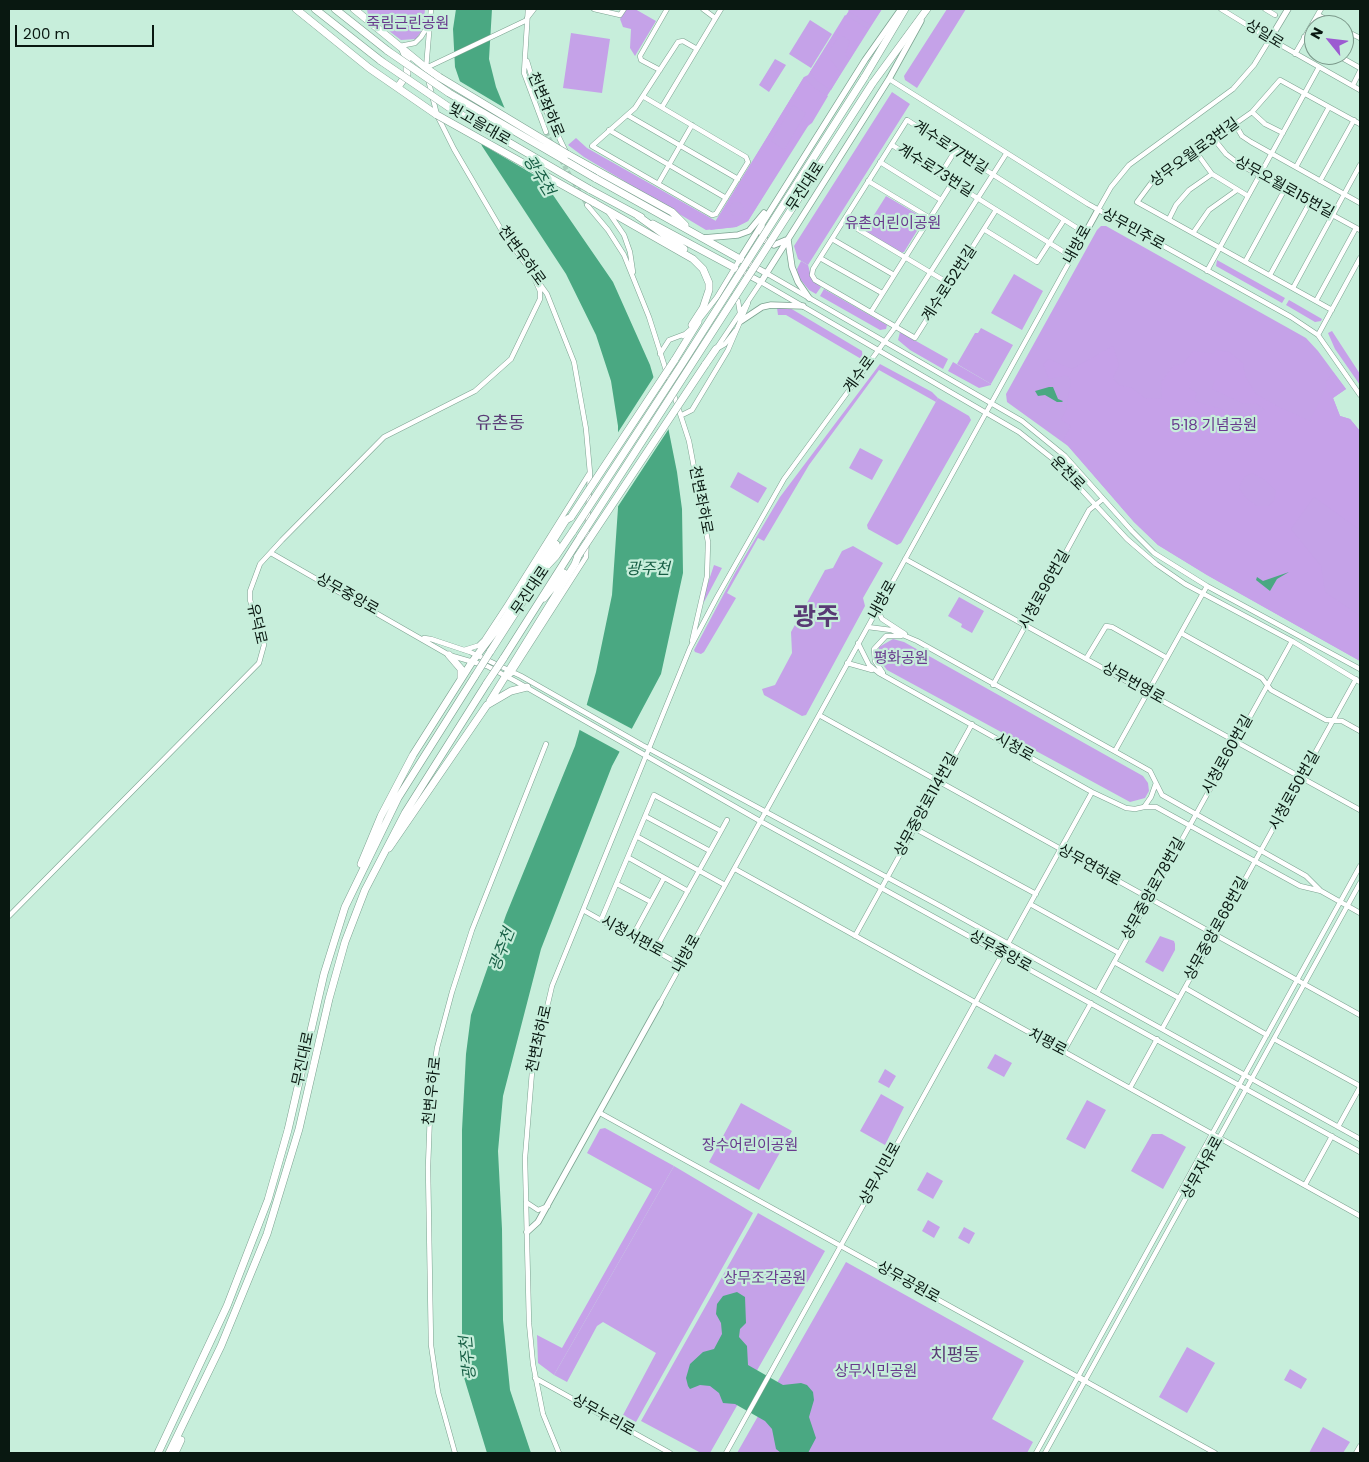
<!DOCTYPE html>
<meta charset="utf-8">
<style>
body{margin:0}
#map{position:relative;width:1369px;height:1462px;overflow:hidden;background:#c7eedb;font-family:Poppins,sans-serif}
canvas{display:block}
.frame{position:absolute;inset:0;border:10px solid #091811;pointer-events:none}
.north{position:absolute;left:1304px;top:15px;width:50px;height:50px;box-sizing:border-box;background:#c7eedb;border:1px solid #7b988a;border-radius:50%;rotate:299deg;font-size:14px;font-weight:700;line-height:20px;text-align:center;color:#091811}
.north::after{content:'';display:block;margin:auto;width:18px;height:22px;background:#9c5bd1;clip-path:polygon(50% 0,100% 100%,50% 72%,0 100%)}
.scale{position:absolute;left:15px;top:25px;width:139px;height:22px;box-sizing:border-box;border:2px solid #091811;border-top:0;padding-left:6px;font-size:15px;line-height:18px;white-space:nowrap;color:#091811;-webkit-text-stroke:4px #c7eedb;paint-order:stroke}
</style>
<div id="map">
<canvas width="1369" height="1462"></canvas>
<div class="frame"></div>
<div class="north">N</div>
<div class="scale">200 m</div>
</div>
<script>
const g = document.querySelector('canvas').getContext('2d');
g.lineJoin = 'round';
function paint(path, color) { g.fillStyle = color; g.fill(path, 'evenodd'); }
const poly = rows => new Path2D(rows.map(r => 'M' + r).join(''));
function strokePath(path, color, width, dash) { g.strokeStyle = color; g.lineWidth = width; g.lineCap = dash ? 'butt' : 'round'; g.setLineDash(dash || []); g.stroke(path); }
function label(font, color, halo, rows, align = 'center') {
  g.font = font + ' Poppins,"Noto Sans KR",sans-serif'; g.lineWidth = 4.5; g.setLineDash([]); g.textBaseline = 'middle'; g.strokeStyle = halo; g.fillStyle = color; for (const [text, x, y, turn = 0] of rows) {
    g.save(); g.translate(x, y); g.rotate((+turn || 0) * Math.PI / 180); g.textAlign = isNaN(turn) ? turn : align; if (halo) g.strokeText(text, 0, 0); g.fillText(text, 0, 0); g.restore();
  }
}
paint(poly([
 [367,9,425,9,423,29,416,39,401,40,368,15],
 [626,9,635,9,656,21,635,56,630,48,631,29,623,27,620,19],
 [850,9,882,9,748,221,736,227,710,230,804,77,808,75],
 [947,9,966,9,917,88,905,80,904,76],
 [810,20,832,34,811,68,789,54],
 [571,33,610,39,602,93,563,88],
 [775,59,786,65,769,92,759,85],
 [892,92,910,104,808,265,798,259,794,246],
 [886,196,922,217,923,221,904,252,901,253,864,231],
 [1101,226,1106,226,1306,338,1318,351,1346,389,1333,398,1340,416,1350,419,1360,431,1360,661,1207,575,1158,545,1134,522,1068,446,1007,402,1006,394,1097,230],
 [1014,274,1043,291,1022,330,991,313],
 [981,328,1013,345,991,384,957,364,975,333,978,333],
 [938,398,969,416,971,420,901,543,897,545,868,529,867,525],
 [860,448,883,460,872,480,849,468],
 [738,472,767,488,758,503,730,487],
 [853,546,883,563,863,598,865,606,806,715,802,716,764,695,762,689,775,685,792,653,791,632,825,570,833,568,842,551],
 [959,597,984,611,972,633,961,627,962,624,948,616],
 [893,639,904,642,1143,776,1148,783,1149,791,1145,798,1130,802,887,670,881,662,878,655,879,647],
 [1160,936,1174,941,1175,944,1175,950,1163,972,1145,962],
 [995,1054,1012,1063,1004,1077,987,1068],
 [885,1069,896,1076,889,1088,878,1082],
 [881,1094,904,1107,885,1145,860,1131],
 [1087,1100,1106,1110,1085,1149,1066,1139],
 [741,1103,792,1131,759,1190,709,1162],
 [1152,1134,1162,1134,1186,1147,1163,1189,1131,1171],
 [674,1166,753,1213,636,1422,623,1415,656,1353,603,1322,597,1326,567,1382,554,1375],
 [927,1172,943,1181,933,1199,917,1190],
 [758,1213,825,1251,710,1453,701,1453,641,1421],
 [928,1220,940,1227,934,1238,922,1231],
 [964,1227,975,1233,969,1244,958,1238],
 [846,1262,1024,1361,992,1419,1033,1442,1027,1453,737,1453],
 [1187,1347,1215,1363,1187,1413,1159,1397],
 [1290,1369,1307,1379,1301,1389,1284,1380],
 [1323,1427,1350,1442,1343,1453,1309,1453]
]), '#c5a2e8');
paint(poly([
 [850,9,882,9,871,25,848,11],
 [845,15,868,29,850,59,845,55,850,41,843,36,838,38,830,49,830,59,841,73,831,90,817,81,810,72],
 [804,77,813,87,828,96,812,123,805,128,748,221,736,227,706,230,584,157,568,145,576,138,587,148,716,221],
 [793,105,806,113,784,150,771,141],
 [733,202,739,202,742,204,744,210,741,216,734,216,731,214,729,208],
 [1217,260,1285,298,1282,303,1216,266],
 [801,261,808,265,812,280,821,287,816,294,809,290,799,278,797,269],
 [824,289,887,325,886,329,880,330,820,296],
 [1289,300,1322,319,1321,321,1315,322,1286,305],
 [777,308,790,308,862,351,863,360,786,315,778,315],
 [1332,331,1360,374,1360,385,1335,349,1328,333],
 [900,332,948,359,943,369,910,350,898,340],
 [1113,346,1119,365,1113,378,1119,385,1132,388,1145,398,1162,399,1161,382,1173,366,1183,364,1193,351,1214,354,1216,350,1229,352,1243,363,1245,376,1256,394,1279,407,1310,421,1327,387,1326,382,1333,372,1346,389,1333,398,1340,416,1350,419,1360,431,1360,530,1314,497,1291,529,1321,566,1325,592,1360,616,1360,661,1207,575,1158,545,1134,522,1063,440,1071,426,1061,420,1066,410,1071,381,1067,375,1049,379,1043,364,1049,359,1072,369],
 [1191,380,1215,380,1212,389,1242,403,1257,404,1265,410,1245,416,1194,401,1197,393,1189,388],
 [1252,473,1265,480,1276,491,1274,501,1268,506,1257,506,1246,498,1239,488,1244,477],
 [953,362,991,384,991,385,979,388,948,371],
 [880,364,932,392,938,398,936,402,879,370,809,465,764,541,758,538,727,593,736,598,704,652,701,654,695,652,694,650,735,573,780,497],
 [714,565,722,568,704,602,702,601],
 [605,1128,674,1166,554,1375,538,1363,537,1335,562,1348,652,1189,587,1153,600,1129]
]), '#c6a1e9');
paint(poly([
 [456,9,492,9,489,59,496,87,509,119,542,179,613,282,650,365,668,427,677,472,682,509,683,573,661,674,612,766,541,949,503,1096,498,1151,502,1229,503,1320,510,1390,531,1453,487,1453,462,1371,462,1130,466,1054,471,1015,506,915,575,746,596,672,612,595,618,508,618,426,611,381,596,335,566,274,482,146,455,67,453,29],
 [1049,387,1053,387,1058,399,1063,401,1062,402,1057,402,1045,395,1038,396,1035,391],
 [1289,572,1277,579,1270,591,1256,580,1257,577,1263,581],
 [737,1292,745,1297,746,1323,740,1329,739,1337,747,1346,748,1365,783,1385,801,1383,807,1385,813,1392,814,1400,809,1417,816,1438,808,1453,781,1453,776,1449,772,1429,765,1421,735,1404,723,1403,719,1393,710,1386,700,1385,690,1389,688,1386,686,1378,690,1364,703,1352,714,1349,722,1334,721,1323,716,1314,717,1304,723,1296]
]), '#4aa882');
paint(poly([
 [456,79,508,110,548,183,478,142],
 [655,375,670,427,615,511,615,437],
 [585,704,634,730,622,753,578,729]
]), '#c7eedb');
strokePath(poly([
 [546,132,552,144],
 [561,160,587,205]
]), '#aacebd', 4.5, [4.5, 2]);
const minor = poly([
 [528,9,524,73,546,132],
 [594,9,620,15,624,9],
 [703,9,715,18],
 [1221,9,1270,39,1360,90],
 [1265,9,1275,15],
 [1318,15,1336,25],
 [527,18,534,9],
 [1344,30,1360,38],
 [1304,37,1314,43],
 [400,46,415,43,421,37,429,24],
 [1295,54,1321,9],
 [1337,55,1360,68],
 [527,61,535,88,566,152],
 [426,68,527,20],
 [426,69,431,9],
 [660,70,641,60,640,56,667,9],
 [428,79,437,115,454,149,502,231,547,294,574,362,586,429,590,473,586,557,511,674],
 [889,79,1088,204,1291,317,1318,335,1360,395],
 [1353,85,1360,71],
 [644,97,746,157,748,162,716,214,712,215,592,146,635,108,678,42,683,41,697,49],
 [662,107,721,9],
 [1252,112,1265,124,1283,133],
 [629,116,738,179],
 [1235,124,1242,136,1251,142,1360,203],
 [609,130,726,198],
 [1214,139,1226,154,1239,164,1360,230],
 [1196,152,1212,174,1248,196],
 [880,162,941,200],
 [1296,167,1329,107],
 [940,175,955,151],
 [868,181,930,218],
 [1320,181,1354,120],
 [658,184,692,125],
 [587,205,608,230,624,255,649,317,670,383],
 [996,210,915,338,815,280,812,275,813,269,907,120,1085,233],
 [1098,210,1111,187,1129,165,1233,89,1254,65,1270,39],
 [609,213,624,235,630,252,633,272],
 [1169,219,1176,205,1189,190,1212,174],
 [844,221,950,284],
 [985,230,1037,262,1064,220],
 [1193,233,1209,210,1237,190],
 [832,239,894,275],
 [820,258,882,293],
 [1245,262,1285,189],
 [1207,271,1319,67],
 [766,273,1022,421,1065,456,1132,531,1154,553,1207,586,1360,669],
 [1270,275,1310,202],
 [1293,288,1360,165],
 [734,296,738,301,740,313],
 [1316,301,1356,228],
 [1332,310,1137,202,1152,182,1252,112,1280,80,1360,124],
 [871,312,952,183],
 [696,324,717,297,740,259],
 [1318,335,1360,258],
 [683,336,691,329],
 [718,348,725,344,735,331],
 [716,349,761,282,1019,432,1053,459,1127,539,1156,564,1185,584,1292,641,1360,682],
 [660,354,669,340,685,334],
 [673,392,689,441,708,542,707,576,692,641],
 [682,415,692,410,728,350,748,303],
 [271,553,449,655,487,666,517,682,760,821,1360,1152],
 [905,559,1360,810],
 [877,609,882,619,905,634],
 [1181,633,1262,678,1271,690,1326,720,1342,721,1360,731],
 [424,638,431,639,470,652,521,676,642,745,942,907,1360,1139],
 [858,643,869,665,879,673,1092,792,1126,808,1135,809,1144,807,1151,797,1156,783,1150,771,917,641,891,630,868,627],
 [478,646,484,640,507,605,589,474],
 [464,650,480,645],
 [1086,659,1106,626,1112,627,1167,658],
 [847,663,872,670],
 [883,673,875,661,874,649,886,636,901,636],
 [993,685,1089,510,1103,499],
 [819,715,1360,1015],
 [1115,751,1207,586],
 [1156,783,1162,795,1306,876,1320,890],
 [1144,807,1156,807,1300,886,1321,891,1360,913],
 [645,816,710,851],
 [914,828,1036,894],
 [721,831,727,820],
 [638,837,725,885],
 [629,858,688,891],
 [735,869,1360,1216],
 [617,884,651,902],
 [1030,904,1119,953],
 [583,910,681,965],
 [9,916,259,663,264,645,250,600,250,591,260,564,282,540,384,437,475,391,511,359,540,299,540,291,532,273],
 [601,920,654,795,721,831,655,950],
 [855,936,972,724],
 [632,937,664,878],
 [1114,962,1179,998],
 [1185,988,1267,1035],
 [1097,993,1292,641],
 [660,1003,1072,257,892,145],
 [1162,1029,1356,679],
 [1274,1039,1360,1086],
 [1064,1051,1091,1003],
 [1130,1088,1157,1039],
 [600,1113,1078,1377],
 [1338,1127,1360,1087],
 [1305,1185,1332,1136],
 [526,1202,538,1210,548,1206],
 [535,1378,670,1453],
 [1085,1381,1215,1453],
 [455,1453,438,1392,431,1345,428,1167,431,1087,437,1048,452,992,472,930,546,744],
 [559,1453,543,1414,533,1364,529,1323,525,1158,532,1072,552,986,690,648,717,597,784,479,896,326,1006,154],
 [726,1453,1092,792],
 [1036,1453,1360,866],
 [1045,1453,1360,883],
 [1356,1453,1360,1446]
]);
const major = poly([
 [1270,39,1288,9],
 [762,224,762,236,766,241,774,245,786,240],
 [703,238,738,235,749,231,764,213],
 [788,240,792,267,798,282,809,298],
 [1072,257,1098,210],
 [766,273,740,259,865,60,901,9],
 [746,274,761,282,889,79,921,21],
 [741,321,762,307,771,305,803,306],
 [527,1232,538,1222,660,1003],
 [1078,1377,1085,1381]
]);
const highway = poly([
 [296,9,369,68,437,115],
 [315,9,381,61],
 [335,9,388,51],
 [354,9,426,68,439,77],
 [864,78,905,9],
 [872,84,927,9],
 [398,87,407,74,407,60,403,50],
 [567,154,672,212,685,225],
 [595,178,740,259],
 [589,189,641,217],
 [593,202,693,259,703,269,709,283,709,290,703,308,692,325],
 [638,216,684,249],
 [653,224,735,268],
 [674,361,698,322],
 [705,365,716,349],
 [545,565,556,544],
 [544,598,564,573],
 [490,652,542,571,556,556,573,531],
 [449,655,461,669,461,679],
 [503,659,581,536],
 [490,701,575,564,578,556],
 [389,848,487,705,511,691,527,687],
 [361,864,381,816,413,755,472,662,503,621,566,520,571,517],
 [158,1453,227,1306,268,1200,288,1130,324,974,345,907,398,798,475,676],
 [169,1453,221,1346,267,1234,299,1129,329,999,345,942,365,890,405,813,487,683],
 [175,1453,181,1440]
]);
strokePath(minor, '#7ca290', 5.5);
strokePath(major, '#7ca290', 7);
strokePath(highway, '#7ca290', 8);
strokePath(minor, '#fff', 4.5);
strokePath(major, '#fff', 5.5);
strokePath(highway, '#fff', 7);
const highwayBridge = poly([
 [388,51,449,93,595,178],
 [381,61,450,108,589,189],
 [439,77,567,154],
 [437,115,593,202],
 [571,517,674,361],
 [573,531,682,364,864,78],
 [581,536,872,84],
 [578,556,705,365],
 [475,676,490,652],
 [487,683,503,659]
]);
strokePath(highwayBridge, '#7ca290', 8, []);
strokePath(highwayBridge, '#fff', 7);
label('15px', '#683a8d', '#c7eedb', [
 ["죽림근린공원",408,24],
 ["유촌어린이공원",893,224],
 ["5·18 기념공원",1214,426],
 ["평화공원",901,659],
 ["장수어린이공원",750,1146],
 ["상무조각공원",765,1279],
 ["상무시민공원",876,1372]
]);
label('15px', '#091811', '#c7eedb', [
 ["상일로",1264,35,31],
 ["천변좌하로",545,105,67],
 ["빛고을대로",479,125,30],
 ["계수로77번길",950,148,33],
 ["상무오월로3번길",1195,153,-36],
 ["계수로73번길",935,171,32],
 ["무진대로",806,187,-57],
 ["상무오월로15번길",1284,188,29],
 ["상무민주로",1133,230,29],
 ["내방로",1078,245,-61],
 ["천변우하로",521,256,54],
 ["계수로52번길",950,284,-57],
 ["계수로",860,375,-54],
 ["운천로",1067,474,45],
 ["천변좌하로",700,500,79],
 ["시청로96번길",1045,590,-61],
 ["무진대로",531,591,-56],
 ["상무중앙로",347,595,29],
 ["내방로",883,600,-61],
 ["유덕로",256,624,77],
 ["상무번영로",1133,684,29],
 ["시청로",1014,748,29],
 ["시청로60번길",1228,755,-61],
 ["시청로50번길",1295,791,-61],
 ["상무중앙로114번길",927,805,-61],
 ["상무연하로",1089,866,29],
 ["상무중앙로78번길",1154,889,-61],
 ["상무중앙로68번길",1217,929,-61],
 ["시청서편로",632,937,29],
 ["상무중앙로",1000,952,29],
 ["내방로",687,954,-61],
 ["천변좌하로",540,1039,-77],
 ["치평로",1047,1043,28],
 ["무진대로",304,1059,-78],
 ["천변우하로",433,1091,-84],
 ["상무자유로",1203,1168,-61],
 ["상무시민로",881,1174,-61],
 ["상무공원로",908,1283,29],
 ["상무누리로",603,1416,29]
]);
label('italic 16px', '#165e44', '#c7eedb', [
 ["광주천",538,176,58],
 ["광주천",648,570],
 ["광주천",503,950,-69],
 ["광주천",469,1358,-96]
]);
label('18px', '#593a74', '#c7eedb', [
 ["유촌동",500,424],
 ["치평동",955,1356]
]);
label('bold 25px', '#593a74', '#c7eedb', [
 ["광주",816,619]
]);
</script>
